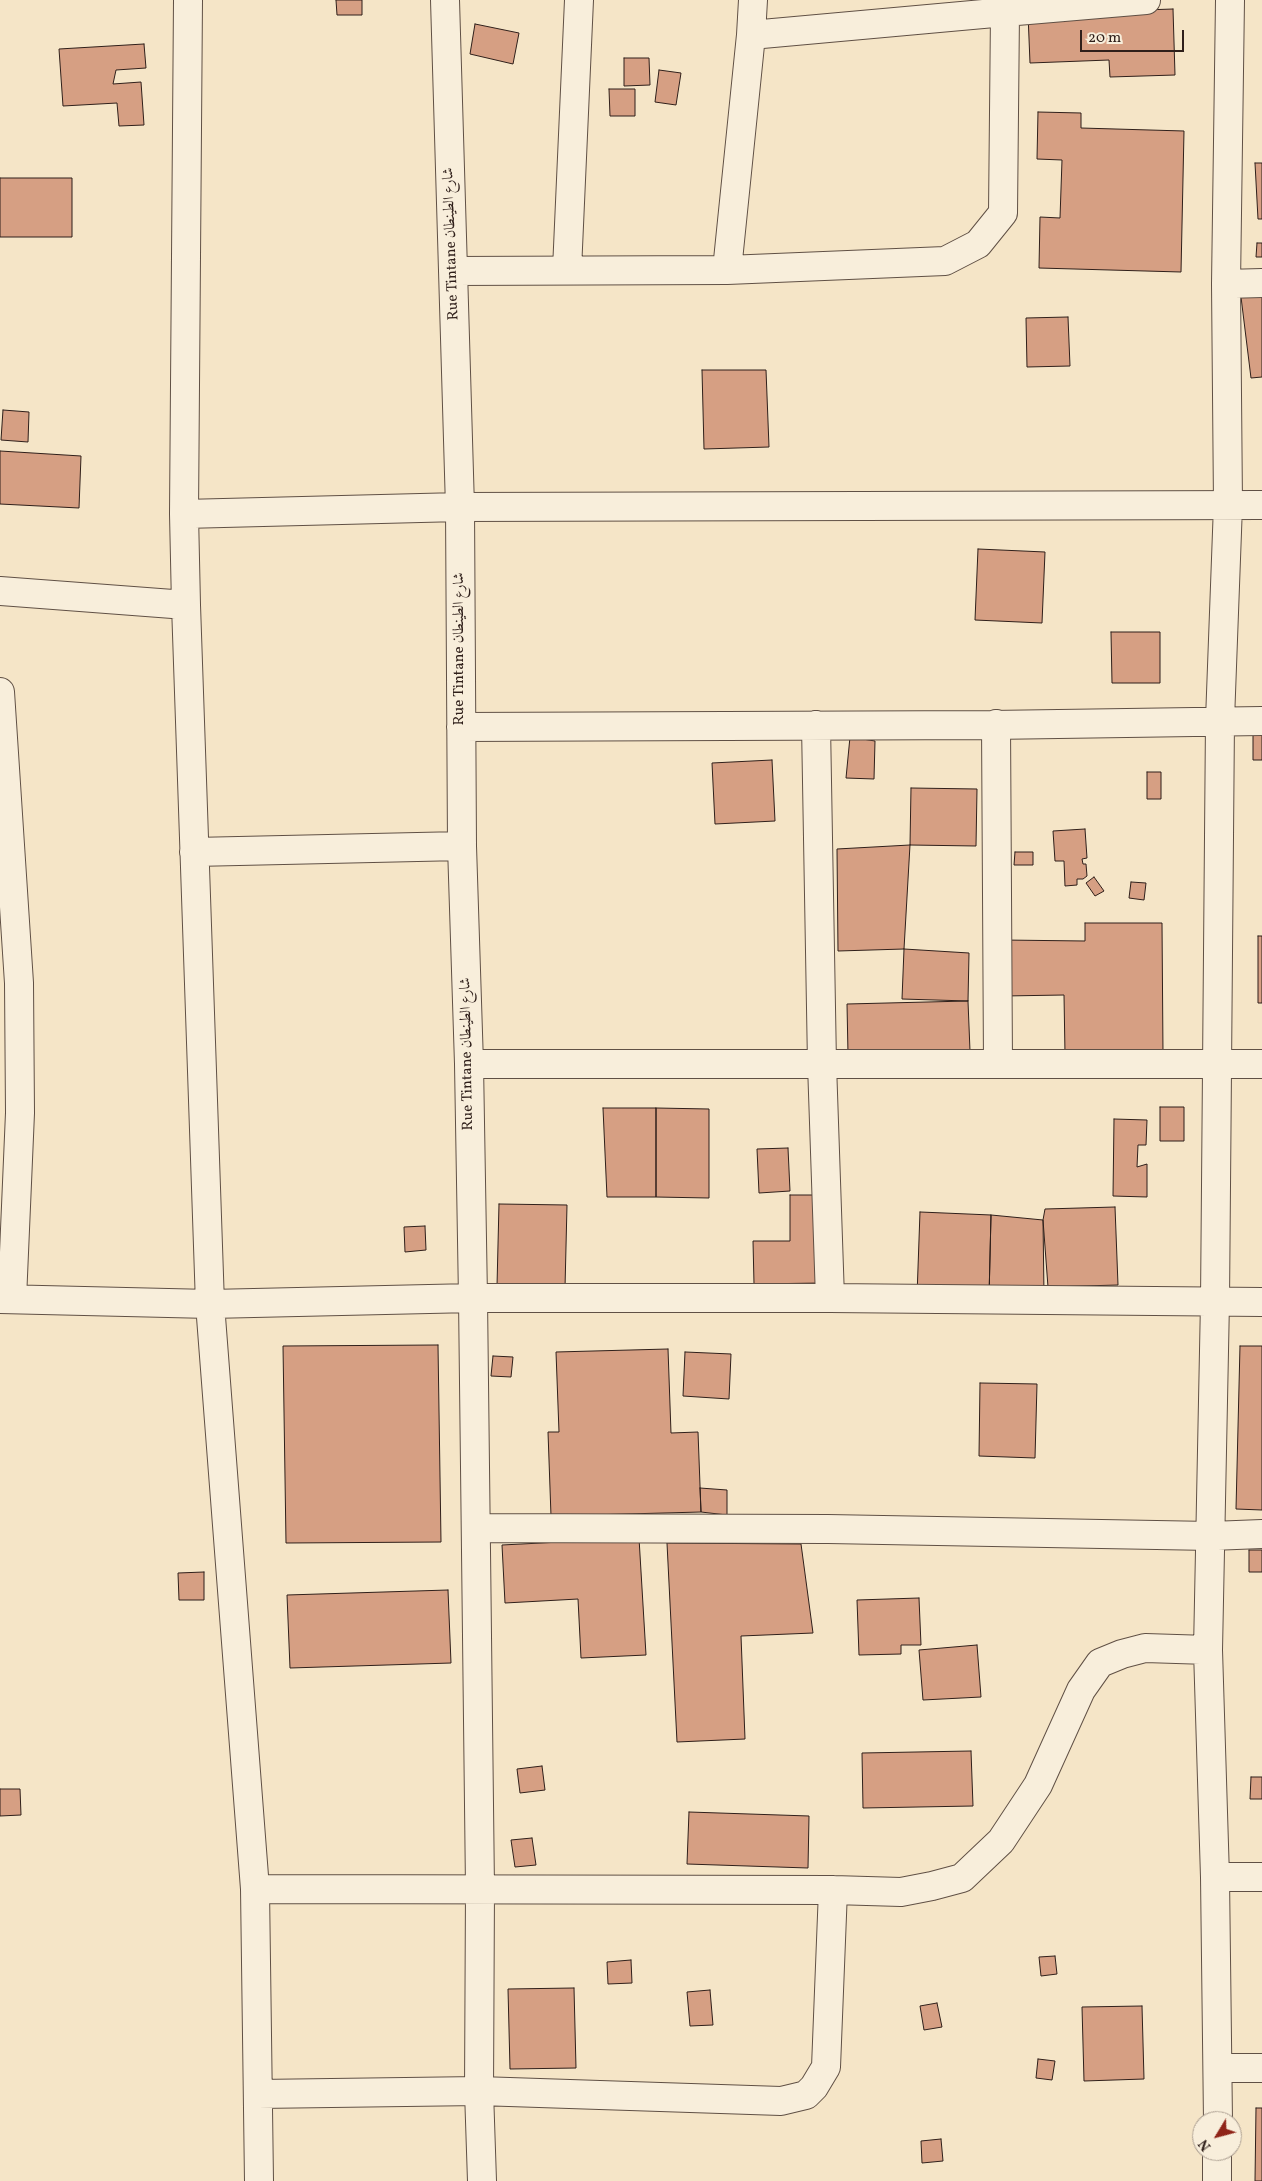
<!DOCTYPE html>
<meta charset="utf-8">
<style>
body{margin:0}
#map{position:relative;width:1262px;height:2181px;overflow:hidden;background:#f5e5c7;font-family:Vollkorn,serif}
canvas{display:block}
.north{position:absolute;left:1192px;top:2111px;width:50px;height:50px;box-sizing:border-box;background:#f8eedb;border:1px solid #a89b8e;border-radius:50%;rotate:233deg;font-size:14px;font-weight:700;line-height:20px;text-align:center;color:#2f1f1a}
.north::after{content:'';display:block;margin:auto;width:18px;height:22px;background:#8f2418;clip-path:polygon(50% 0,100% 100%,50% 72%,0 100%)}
.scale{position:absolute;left:1080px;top:30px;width:104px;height:22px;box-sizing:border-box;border:2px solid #2f1f1a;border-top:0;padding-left:6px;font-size:15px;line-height:18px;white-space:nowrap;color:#2f1f1a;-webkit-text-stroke:4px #f8eedb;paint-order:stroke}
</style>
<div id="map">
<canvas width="1262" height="2181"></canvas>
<div class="north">N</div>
<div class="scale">20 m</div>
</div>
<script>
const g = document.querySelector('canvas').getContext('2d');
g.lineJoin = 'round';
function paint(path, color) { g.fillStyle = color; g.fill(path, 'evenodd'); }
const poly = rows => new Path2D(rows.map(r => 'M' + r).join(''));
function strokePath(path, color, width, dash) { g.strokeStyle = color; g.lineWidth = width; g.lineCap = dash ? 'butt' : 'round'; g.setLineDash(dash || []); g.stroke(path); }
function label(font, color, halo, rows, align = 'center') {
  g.font = font + ' Vollkorn,Amiri,serif'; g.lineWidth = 4; g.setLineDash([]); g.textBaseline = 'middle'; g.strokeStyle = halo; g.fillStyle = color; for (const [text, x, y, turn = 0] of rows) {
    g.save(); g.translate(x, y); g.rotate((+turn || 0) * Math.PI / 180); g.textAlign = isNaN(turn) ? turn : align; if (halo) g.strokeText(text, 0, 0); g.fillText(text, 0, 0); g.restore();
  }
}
const building = poly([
 [336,0,362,0,362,15,337,15,336,0],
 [1173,9,1175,75,1110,77,1109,60,1030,63,1028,14,1173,9],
 [475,24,519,33,513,64,470,54,475,24],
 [144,44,146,68,116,70,113,84,141,82,144,125,119,126,117,103,63,106,59,49,144,44],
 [624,58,649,58,650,85,624,86,624,58],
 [659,70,681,73,676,105,655,102,659,70],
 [609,89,635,89,635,116,610,116,609,89],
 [1038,112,1081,113,1081,128,1184,131,1181,272,1039,268,1040,217,1060,218,1062,160,1037,159,1038,112],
 [1255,163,1262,163,1262,219,1258,219,1255,163],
 [0,178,72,178,72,237,0,237,0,178],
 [1257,243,1262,243,1262,257,1256,257,1257,243],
 [1262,295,1262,377,1251,378,1241,297,1262,295],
 [1068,317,1070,366,1027,367,1026,318,1068,317],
 [702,370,766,370,769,447,704,449,702,370],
 [3,410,29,412,28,442,1,440,3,410],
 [0,451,81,456,79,508,0,504,0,451],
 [978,549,1045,552,1042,623,975,620,978,549],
 [1111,632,1160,632,1160,683,1112,683,1111,632],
 [1262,730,1262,760,1253,760,1253,731,1262,730],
 [850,737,875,741,874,779,846,778,850,737],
 [772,760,775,821,715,824,712,763,772,760],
 [1147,772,1161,772,1161,799,1147,799,1147,772],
 [911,788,977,789,976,846,910,845,911,788],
 [1085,829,1087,858,1082,859,1083,864,1086,864,1087,876,1083,879,1077,879,1077,885,1065,886,1064,861,1055,861,1053,831,1085,829],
 [910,845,904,949,838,951,837,849,910,845],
 [1015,852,1033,852,1033,865,1014,865,1015,852],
 [1094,877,1104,891,1095,896,1086,883,1094,877],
 [1131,882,1146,883,1144,900,1129,898,1131,882],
 [1085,923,1162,923,1163,1054,1065,1054,1064,995,1004,996,1003,940,1085,941,1085,923],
 [1258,936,1262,936,1262,1003,1258,1003,1258,936],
 [904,949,969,953,968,1001,902,999,904,949],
 [968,1001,970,1051,848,1054,847,1004,968,1001],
 [1160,1107,1184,1107,1184,1141,1160,1141,1160,1107],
 [603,1108,656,1108,656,1197,607,1197,603,1108],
 [656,1108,709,1109,709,1198,656,1197,656,1108],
 [1114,1119,1147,1120,1146,1145,1138,1145,1137,1167,1147,1164,1147,1197,1113,1196,1114,1119],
 [788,1148,790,1191,759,1193,757,1149,788,1148],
 [790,1195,820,1195,822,1283,754,1284,753,1241,790,1241,790,1195],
 [499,1204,567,1205,565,1288,497,1286,499,1204],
 [1115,1207,1118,1285,1048,1287,1043,1220,1045,1209,1115,1207],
 [920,1212,991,1215,989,1298,917,1296,920,1212],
 [991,1215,1043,1220,1044,1295,989,1298,991,1215],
 [425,1226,426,1250,405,1252,404,1227,425,1226],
 [438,1345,441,1542,286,1543,283,1346,438,1345],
 [1240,1346,1262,1346,1262,1510,1236,1509,1240,1346],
 [668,1349,671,1433,698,1432,701,1512,551,1516,548,1432,559,1432,556,1352,668,1349],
 [685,1352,731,1354,729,1399,683,1396,685,1352],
 [493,1356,513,1357,511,1377,491,1376,493,1356],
 [980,1383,1037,1384,1035,1458,979,1456,980,1383],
 [700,1488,727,1490,727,1515,701,1512,700,1488],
 [639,1538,646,1655,581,1658,578,1599,505,1603,502,1545,639,1538],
 [667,1543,801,1544,813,1633,741,1636,745,1739,677,1742,667,1543],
 [1249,1550,1262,1550,1262,1572,1249,1572,1249,1550],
 [204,1572,204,1600,179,1600,178,1573,204,1572],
 [448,1590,451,1663,290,1668,287,1595,448,1590],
 [919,1598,921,1645,901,1645,901,1654,859,1655,857,1600,919,1598],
 [977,1645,981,1697,923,1700,919,1650,977,1645],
 [971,1751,973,1806,863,1808,862,1753,971,1751],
 [542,1766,545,1790,520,1793,517,1769,542,1766],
 [1251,1777,1262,1777,1262,1799,1250,1799,1251,1777],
 [0,1789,20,1789,21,1815,0,1816,0,1789],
 [689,1812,809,1816,808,1868,687,1864,689,1812],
 [532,1838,536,1865,515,1867,511,1840,532,1838],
 [1055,1956,1057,1974,1041,1976,1039,1957,1055,1956],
 [631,1960,632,1983,608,1984,607,1962,631,1960],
 [574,1988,576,2068,510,2069,508,1989,574,1988],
 [710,1990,713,2025,690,2026,687,1992,710,1990],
 [937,2003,942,2027,924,2030,920,2006,937,2003],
 [1142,2006,1144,2079,1084,2081,1082,2007,1142,2006],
 [1038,2059,1055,2061,1052,2080,1036,2078,1038,2059],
 [1256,2108,1262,2108,1262,2181,1255,2181,1256,2108],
 [941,2139,943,2161,922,2163,921,2141,941,2139]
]);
paint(building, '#d69f83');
strokePath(building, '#2f1f1a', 1);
const minor = poly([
 [188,0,184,514,186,605,210,1304,255,1889,259,2181],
 [445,0,460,507,462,846,469,1064,473,1298,480,1889,479,2091,482,2181],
 [751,35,753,0],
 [567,270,579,0],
 [727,270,751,35,1005,12],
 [453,271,727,270,945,261,978,244,1003,213,1005,12,1146,0],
 [1226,284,1262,283],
 [184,514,460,507,1262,505],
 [0,591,186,605],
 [0,692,19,983,20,1113,12,1299],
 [996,724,998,1064],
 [816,725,822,1064,830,1298],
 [461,727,991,725,1262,721],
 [194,852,462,846],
 [469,1064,1262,1064],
 [0,1299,210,1304,473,1298,830,1298,1262,1302],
 [476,1528,828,1529,1211,1536,1262,1534],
 [1215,1877,1262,1877],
 [255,1889,833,1890,901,1892,932,1886,962,1878,1001,1841,1038,1785,1081,1690,1100,1663,1122,1654,1145,1648,1208,1650],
 [1218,2068,1262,2068],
 [258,2094,479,2091,781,2101,806,2095,814,2087,826,2067,833,1890],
 [1218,2121,1215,1877,1208,1650,1215,1301,1220,720,1228,505,1226,284,1230,0],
 [1217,2181,1217,2151]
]);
strokePath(minor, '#605045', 30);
strokePath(minor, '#f8eedb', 28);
label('15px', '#2f1f1a', '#f8eedb', [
 ["Rue Tintane شارع الطينطان",452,244,-92],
 ["Rue Tintane شارع الطينطان",460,649,-90],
 ["Rue Tintane شارع الطينطان",468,1054,-91]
]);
</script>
